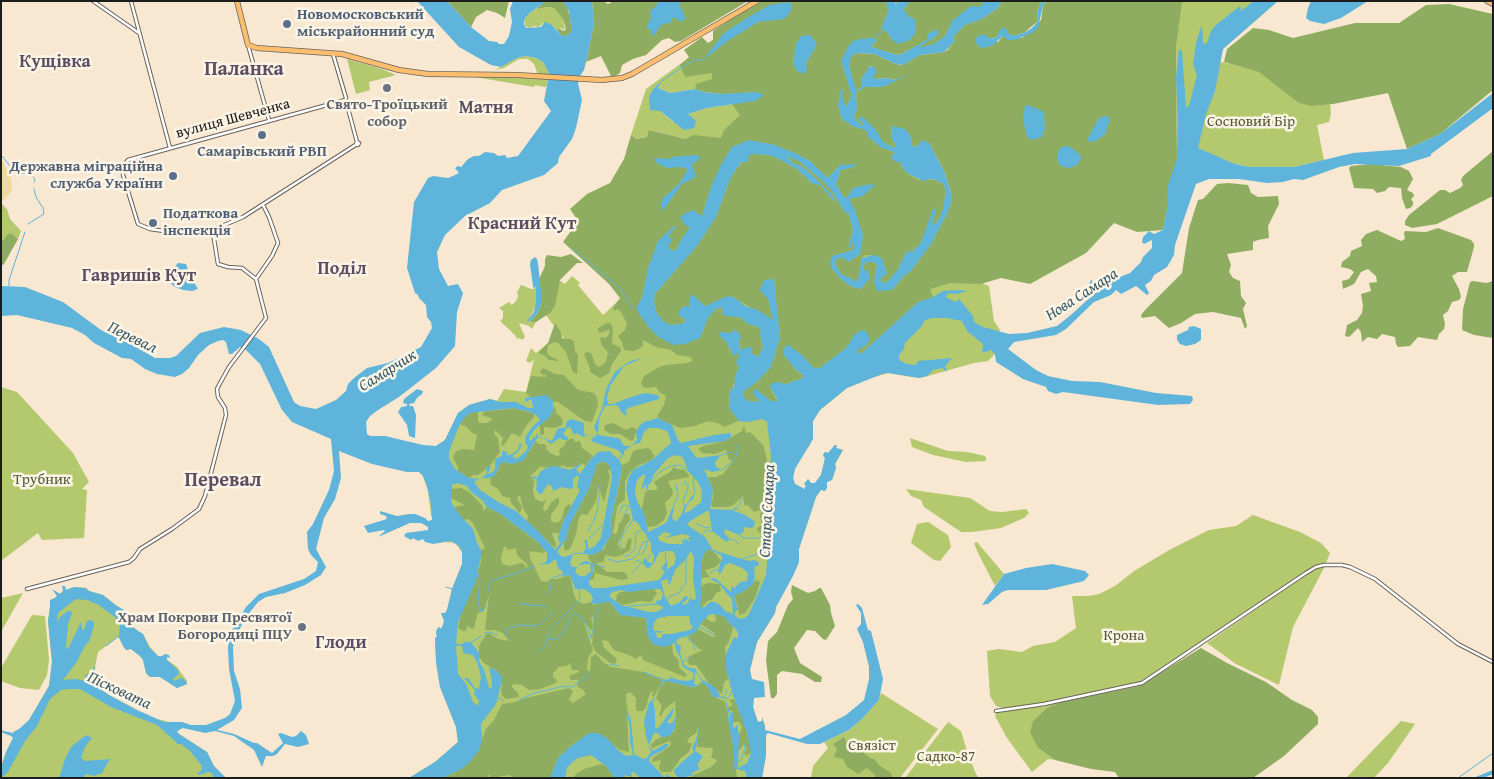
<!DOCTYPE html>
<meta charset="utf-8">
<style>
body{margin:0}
#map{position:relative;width:1494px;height:779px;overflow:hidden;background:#f8e8d1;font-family:"Gentium Book Plus",serif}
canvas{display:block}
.frame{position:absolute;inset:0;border:2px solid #1c1c1c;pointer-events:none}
</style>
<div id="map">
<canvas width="1494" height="779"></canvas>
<div class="frame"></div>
</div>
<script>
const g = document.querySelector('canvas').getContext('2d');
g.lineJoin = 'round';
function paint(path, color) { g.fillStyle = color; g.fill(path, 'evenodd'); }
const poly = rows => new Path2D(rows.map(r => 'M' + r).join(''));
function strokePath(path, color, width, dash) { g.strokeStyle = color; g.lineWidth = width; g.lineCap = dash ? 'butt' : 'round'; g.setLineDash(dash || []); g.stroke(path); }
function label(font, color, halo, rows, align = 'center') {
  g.font = font + ' "Gentium Book Plus",serif'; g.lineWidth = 5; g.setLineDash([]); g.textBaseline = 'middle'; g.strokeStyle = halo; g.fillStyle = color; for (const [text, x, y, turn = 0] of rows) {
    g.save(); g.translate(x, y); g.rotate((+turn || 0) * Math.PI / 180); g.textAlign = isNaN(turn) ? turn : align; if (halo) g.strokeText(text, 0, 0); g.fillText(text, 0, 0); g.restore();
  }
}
paint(poly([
 [763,1,1002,1,949,49,856,53,929,143,937,159,971,279,989,286,994,321,1000,330,995,354,988,361,974,363,928,376,919,378,888,373,868,379,847,388,820,410,813,421,813,433,810,445,799,460,795,468,793,478,795,484,803,488,803,490,806,486,804,484,808,479,811,483,815,483,821,475,825,458,823,455,825,452,828,453,835,445,837,445,836,448,843,450,835,464,836,468,832,480,827,482,827,488,825,491,821,490,816,497,799,549,799,562,776,607,775,613,757,642,750,670,754,698,753,707,758,722,762,721,762,717,765,726,766,755,762,778,409,778,435,762,458,742,456,727,440,687,436,662,435,638,437,636,436,633,437,629,439,627,441,629,443,625,444,621,441,613,445,613,447,610,452,589,462,564,462,552,455,543,445,542,431,515,428,491,423,476,419,472,436,446,445,440,458,413,469,405,490,399,497,401,504,389,526,392,534,359,530,363,526,361,531,348,536,353,548,343,564,339,555,324,554,326,546,315,552,308,559,280,565,284,572,276,580,283,578,285,603,315,620,299,686,139,650,130,647,137,635,139,631,135,646,89,713,40,713,31,744,11],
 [661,84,658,88,670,93,695,89,755,101,707,108,688,114,673,122,660,111,654,88],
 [1181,1,1278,1,1223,49,1220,64,1222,62,1261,72,1312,106,1330,104,1331,113,1329,122,1317,125,1324,160,1294,167,1250,167,1235,164,1221,158,1177,159,1176,48],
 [546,7,554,8,558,11,563,19,565,30,560,28,557,30,552,25,543,23,539,27,535,26,529,28,525,26,525,18,531,12,535,9,535,10],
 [525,56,536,58,543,62,548,71,549,75,538,75,534,64,528,59,519,59,504,68,495,70,517,58],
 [347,59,382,69,396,75,369,82,370,90,356,94],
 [469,76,530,78,548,79,547,86,545,87,535,85,534,87],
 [1,203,7,209,10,219,21,231,18,239,11,233,4,240,1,240],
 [521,285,531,289,534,289,534,285,536,289,537,299,536,306,528,321,536,322,532,329,529,326,519,323,525,337,522,340,519,338,517,339,515,335,500,321,503,318,503,311,499,308,509,302,512,305,516,301,518,296,517,292],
 [1,387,17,392,73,453,89,482,82,489,87,490,84,538,42,540,38,533,1,561],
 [910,438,948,451,967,452,985,456,986,458,986,461,966,462,933,455,912,447],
 [906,489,970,498,990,511,1002,512,1026,509,1029,513,1024,518,1001,528,972,532,961,532,924,507,921,500,911,496],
 [1253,515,1300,532,1321,543,1330,553,1326,563,1319,564,1307,571,1150,677,1136,684,1032,705,1003,708,996,706,990,696,987,651,998,649,1022,652,1033,646,1055,642,1076,628,1072,596,1088,596,1099,594,1115,586,1134,571,1171,549,1209,530,1236,526],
 [928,522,948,535,951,547,940,561,934,560,911,543,917,524],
 [977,542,1004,574,995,586,978,553,974,543],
 [1325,566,1293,627,1279,685,1236,664,1207,643,1316,568],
 [74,587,86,588,89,591,103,595,117,606,123,610,133,627,138,631,143,634,150,647,158,656,162,656,177,667,187,681,187,684,177,688,160,677,150,677,146,673,143,660,140,656,131,649,126,650,118,637,98,652,93,676,95,677,95,685,109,695,137,710,153,718,170,722,179,734,207,752,214,766,226,778,1,778,1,767,6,752,13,738,29,720,49,686,52,662,48,621,50,607,50,600,55,598,63,591],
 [23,593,1,632,1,598],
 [32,615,45,616,49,660,47,675,39,690,20,688,1,681,1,668],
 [881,693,938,729,900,778,811,778,813,766,828,748,824,742,849,730,862,719,879,700],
 [1062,701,1038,748,1055,760,1048,759,1032,772,1007,738,995,716,997,711,1042,705,1042,707],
 [1401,721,1415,724,1388,763,1374,778,1346,778],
 [948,722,961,731,967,751,976,774,979,778,905,778]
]), '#b4c96d');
paint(poly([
 [447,1,509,1,505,18,497,13,487,10,476,17,471,27],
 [546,1,563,1,566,4,570,16,571,28,571,32,566,36,562,36,557,30,558,28,564,31,566,29,563,19,554,8,546,7,535,10],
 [592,1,603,1,608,4,614,1,748,1,681,41,675,42,669,38,662,40,646,55,633,59,622,65,620,73,612,78,601,56,586,62,594,24],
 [763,1,885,1,889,10,881,28,888,33,892,40,916,20,907,15,904,9,910,1,984,1,982,5,953,20,945,36,934,44,918,49,918,47,938,35,937,29,928,39,902,54,897,55,872,47,877,40,841,61,851,93,851,98,845,108,840,92,838,106,842,119,854,127,863,129,868,132,871,139,882,148,892,151,899,162,901,161,902,164,900,165,907,173,918,180,936,180,943,184,946,190,943,209,939,219,934,225,931,223,935,214,933,214,920,245,911,253,906,252,898,269,891,278,885,283,881,282,881,278,887,274,882,259,878,256,865,255,862,258,858,279,855,283,851,278,842,275,835,264,836,260,842,257,849,262,859,255,863,235,848,199,863,196,848,198,843,196,836,184,841,170,851,168,840,165,828,178,810,161,775,145,749,140,732,147,712,184,702,216,682,238,676,250,672,251,668,246,670,239,669,235,675,227,673,226,648,268,642,298,638,305,685,344,700,338,708,318,716,309,723,307,727,315,742,318,746,323,758,327,761,331,760,335,763,347,758,357,751,353,752,348,743,351,740,348,739,339,734,329,732,333,720,333,720,336,727,343,730,351,737,353,739,355,739,368,729,398,729,408,739,421,724,427,720,424,708,421,695,426,680,428,661,420,657,416,664,405,666,396,659,392,656,387,646,388,643,387,641,383,644,376,659,367,666,365,688,363,692,361,692,359,690,357,677,355,671,350,656,347,643,340,643,346,640,348,634,351,624,350,622,342,618,336,625,330,627,323,620,311,617,309,614,311,613,308,620,298,609,284,563,242,578,221,570,209,587,194,610,183,624,159,631,135,636,139,647,137,649,130,686,139,693,135,721,138,724,130,740,115,731,103,755,101,757,92,723,94,703,92,695,89,696,84,712,79,712,73,685,77,680,65,689,57,684,50,702,37,708,43,713,40,713,31,744,11],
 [796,44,817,44,806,64,793,65],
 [1002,1,1042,1,1037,12,1038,21,1024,33,1012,36,1000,31,997,37,991,39,987,37,977,37,998,42,1003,36,1022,38,1041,20,1043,5,1047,1,1182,1,1176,48,1177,159,1163,230,1137,232,1114,223,1086,253,1030,284,1001,278,981,284,950,283,930,289,933,297,918,302,864,351,859,354,857,352,859,349,867,345,854,335,847,347,820,368,814,368,802,355,794,369,803,375,803,378,785,384,777,382,771,390,777,401,771,401,757,390,760,402,748,401,744,397,742,392,758,381,771,367,780,337,774,279,768,299,773,320,741,302,714,302,705,306,689,308,678,315,686,320,682,324,670,325,663,321,657,313,654,302,655,294,697,246,716,217,730,179,737,168,751,154,769,155,777,158,797,169,813,184,820,185,834,202,833,196,811,174,801,166,793,163,786,155,799,161,824,182,832,191,842,207,848,212,853,230,850,239,852,243,854,242,854,250,832,256,832,269,842,280,852,287,861,289,870,278,867,270,864,272,863,266,867,262,873,262,877,265,874,282,896,286,905,275,910,272,931,244,947,214,951,203,951,193,944,171,929,143,913,147,912,141,892,126,891,137,896,146,896,148,883,142,864,124,862,126,854,117,857,109,856,92,865,87,880,87,900,78,895,80,885,78,875,79,873,76,876,69,872,66,869,67,861,79,861,87,855,90,849,64,851,57,856,53,874,54,896,64,902,65,920,55,944,52,949,49,955,41,953,37,965,25,982,19,998,8],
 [1449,4,1493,14,1493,90,1440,134,1407,149,1388,93,1333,104,1312,106,1299,103,1259,72,1224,62,1227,49,1253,28,1269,30,1293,38,1355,23,1399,23,1426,5],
 [1493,151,1493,196,1437,224,1412,228,1405,225,1405,221,1409,215,1440,190,1445,190,1450,193,1460,188,1463,185,1461,180,1463,176],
 [1370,164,1401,167,1409,171,1413,179,1407,190,1413,193,1414,196,1411,199,1413,202,1413,205,1410,208,1406,209,1402,198,1401,188,1389,187,1385,191,1377,193,1373,189,1354,188,1349,168,1351,166],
 [1228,183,1248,185,1251,193,1258,197,1278,196,1279,204,1268,226,1269,238,1258,240,1253,242,1253,250,1227,254,1231,265,1229,272,1233,278,1240,281,1241,296,1246,303,1243,309,1247,326,1245,329,1241,318,1213,312,1195,314,1181,323,1169,328,1155,316,1142,318,1141,315,1145,310,1182,273,1189,228,1198,200,1203,199,1217,184],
 [1438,228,1471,240,1474,244,1474,247,1467,272,1458,272,1452,276,1459,289,1461,297,1459,300,1452,302,1448,311,1443,315,1445,324,1444,329,1439,334,1437,340,1418,337,1410,346,1398,347,1396,344,1395,337,1382,334,1377,339,1368,337,1362,342,1361,332,1358,328,1349,337,1345,336,1347,325,1357,320,1362,313,1363,306,1361,294,1371,291,1369,283,1377,282,1376,276,1368,269,1361,272,1354,284,1343,289,1342,281,1349,279,1354,272,1350,269,1341,267,1342,262,1350,256,1351,251,1362,246,1361,240,1366,234,1377,230,1401,241,1405,239,1404,233,1405,231,1426,232],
 [11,233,18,239,4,264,1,266,1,240,4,240,7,235],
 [571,254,583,263,577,263,560,280,555,306,550,313,536,322,531,322,530,321,537,314,541,305,539,279,545,266,545,259,547,255,561,257],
 [1473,281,1486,283,1493,281,1493,338,1474,335,1462,330,1463,309,1470,282],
 [555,323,561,332,562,338,564,339,571,339,574,342,575,352,578,354,578,359,577,374,573,372,566,352,558,343,555,342,548,345,547,352,548,355,558,360,557,361,549,360,544,355,538,353,548,343],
 [607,323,610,323,613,328,612,344,620,347,621,351,612,364,609,373,600,378,590,372,590,368,584,354,587,352,591,353,595,364,599,367,606,362,608,352,602,346,600,339,601,337,605,338,608,336,610,331,608,330,600,333,598,331,598,328],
 [543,368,555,374,564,375,578,390,594,393,597,398,598,405,592,422,585,421,558,402,553,402,549,397,530,397,526,393,531,376,546,377,546,375,541,374,540,371],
 [555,405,556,413,561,417,563,422,562,425,554,428,544,427,544,434,540,435,540,424,549,418],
 [513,408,534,414,534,417,526,426,520,437,512,433,504,445,501,446,503,438,495,430,494,434,498,438,500,452,489,467,478,475,473,475,469,478,458,472,458,467,453,457,454,454,457,451,463,449,474,450,477,435,472,433,466,426,461,425,462,420,470,413,477,412,478,414,478,422,480,423,487,423,493,419,482,415,485,411,502,410],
 [613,423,626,430,632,427,637,430,633,440,631,441,620,434,611,434,604,430,605,425],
 [744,425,746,433,750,432,763,445,767,459,768,525,766,532,761,534,757,530,757,528,762,525,760,516,761,511,760,510,754,512,749,506,744,505,743,496,732,506,727,507,712,507,711,503,713,498,713,490,708,477,716,477,723,474,733,461,728,459,726,450,715,454,702,453,698,449,703,446,725,441,742,431],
 [573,438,575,442,580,441,582,448,593,456,585,466,582,463,575,467,566,467,563,465,559,467,555,466,545,468,541,466,530,476,534,481,533,491,535,499,542,502,546,500,543,508,544,511,547,510,551,503,557,498,559,498,559,503,551,515,551,521,554,523,559,522,562,518,565,507,569,504,571,507,564,519,559,534,554,532,552,534,556,544,555,548,527,521,528,516,523,508,520,496,518,496,517,499,522,507,520,513,511,503,510,498,502,496,498,489,491,485,490,478,496,474,501,463,503,462,512,464,530,451,536,441,539,444,544,444,547,446,546,449,549,452,556,456,560,455,559,450,564,446,566,441],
 [648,448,651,450,654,456,652,460,639,465,630,472,625,481,625,499,618,505,617,508,613,533,614,534,617,533,619,523,621,522,625,514,629,514,630,520,626,525,618,544,620,549,625,548,628,539,632,538,630,550,622,555,614,557,605,555,604,562,596,563,607,572,624,572,627,575,628,579,621,580,595,573,594,579,589,581,594,570,593,564,588,558,589,554,593,555,604,549,612,531,611,521,621,477,622,465,629,462,632,453,635,450],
 [601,462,606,462,612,468,608,471,610,477,604,502,598,485,597,498,595,503,587,515,582,514,579,517,576,534,571,547,569,550,564,550,564,542,566,539,570,524,589,489,594,469,597,464],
 [674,467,677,469,684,470,689,475,689,477,668,481,673,492,672,496,665,503,667,513,664,520,656,526,647,527,642,508,645,493,648,490,656,490,658,488,654,483,655,481,670,472],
 [461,488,469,492,483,506,483,511,487,507,499,513,545,548,546,551,543,553,529,551,530,558,541,581,547,582,551,579,558,579,570,575,574,595,577,601,584,604,591,602,593,605,607,601,610,602,618,613,623,615,646,618,646,625,655,645,666,646,672,644,673,654,679,661,679,667,687,675,685,677,643,660,641,655,636,659,629,655,616,651,613,649,608,641,602,640,604,648,617,659,615,664,610,663,596,652,592,645,594,619,593,617,591,618,593,627,592,631,583,621,593,650,588,658,587,670,590,671,591,657,596,654,603,662,611,667,644,672,663,680,654,697,652,696,654,691,650,693,646,707,643,711,637,711,636,709,636,698,630,692,626,694,629,752,620,750,602,735,577,741,571,746,558,758,550,778,515,778,509,775,491,778,489,774,488,776,489,778,443,778,463,768,481,742,486,729,494,720,502,704,516,702,522,699,564,689,569,688,573,691,569,700,573,703,586,694,583,690,577,686,578,680,571,680,569,676,579,672,578,670,572,670,570,663,567,666,559,667,553,673,553,677,557,680,556,683,540,689,529,690,522,685,513,684,512,687,518,693,519,697,506,699,501,694,502,681,497,671,484,663,479,657,479,646,486,634,489,633,498,639,509,641,503,633,495,630,485,630,489,596,483,611,478,613,474,628,472,629,467,626,466,631,463,631,458,628,461,614,476,581,481,561,481,550,485,548,473,523,468,519,463,520,454,507,465,505,451,498,451,489],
 [504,547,506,547,508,550,516,548,517,555,528,565,526,569,525,570,526,566,522,563,509,566,502,564,501,557],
 [708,549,715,553,721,561,716,567,705,570,710,577,702,578,700,576,701,564,704,554],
 [756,580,759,581,760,583,755,598,745,613,739,615,738,606,734,595,744,591],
 [708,583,720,584,721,591,716,593,712,600,707,601,701,608,699,604,702,587,703,585],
 [792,585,808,593,815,591,819,588,821,588,830,605,831,613,835,626,826,640,823,639,815,631,807,630,794,648,800,663,822,677,821,682,815,682,802,674,782,671,777,675,777,694,774,698,771,698,766,661,768,641,777,632,788,605,793,599,791,592],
 [650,589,654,589,657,593,651,602,640,601,622,605,616,601,617,595,620,592],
 [716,614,723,616,732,623,733,628,729,642,725,647,728,679,724,682,722,694,710,685,696,665,690,665,687,662,690,656,703,650,699,649,688,637,698,629,713,637,716,636,714,633,701,624,706,618,711,622,716,621,715,615],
 [1201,648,1227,663,1266,682,1292,700,1312,710,1318,717,1318,724,1284,756,1253,778,1119,778,1115,772,1091,769,1055,760,1038,748,1030,732,1033,721,1047,708,1062,702,1139,686],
 [667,681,692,687,696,687,702,682,710,689,712,695,725,702,732,738,737,778,688,778,711,767,717,761,715,759,711,758,713,751,712,748,697,747,698,727,696,733,689,738,687,743,692,743,689,752,681,758,671,772,661,772,659,768,661,760,652,762,653,758,670,746,671,742,669,741,652,748,651,745,655,740,674,732,675,728,676,717,675,701,664,710,661,716,659,716,662,706,656,698,661,685],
 [734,699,744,722,750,745,751,753,746,756,744,753,747,749,744,742,743,746,738,751,739,735,742,727,739,722,733,722,733,711,729,711,728,706,731,707,732,704,729,700],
 [844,737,846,742,857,747,870,758,874,759,880,766,891,773,893,778,875,778,875,775,867,768,858,774,846,766,843,759,834,757,837,749,833,744],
 [601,764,606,766,615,778,573,778,576,774,584,769]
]), '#8fad60');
paint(poly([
 [1,159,11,176,12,191,4,200,1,200]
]), '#eeda9e');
paint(poly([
 [417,1,447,1,471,27,489,41,497,42,499,44,504,44,509,36,512,22,510,9,513,1,547,1,531,12,525,18,524,24,526,28,541,27,543,24,546,22,552,25,562,36,566,36,571,32,571,25,569,11,563,1,592,1,594,24,586,62,584,70,580,76,578,83,582,100,576,128,572,139,559,157,558,163,544,175,502,190,490,203,465,216,445,235,437,252,439,269,448,286,458,284,463,293,457,312,455,346,436,368,399,397,378,410,370,416,366,422,367,434,370,436,385,436,423,445,436,446,445,440,458,413,469,405,490,399,500,402,516,402,528,408,532,408,534,406,532,404,532,399,525,402,525,398,546,395,549,397,553,402,553,411,549,418,534,430,529,438,530,441,532,440,534,434,534,438,535,438,538,432,538,436,552,441,557,430,559,428,565,428,567,421,572,419,584,423,584,434,596,437,597,433,594,427,602,409,606,389,615,372,627,363,634,360,645,358,659,359,643,358,624,366,610,386,607,398,608,404,613,404,631,397,645,393,657,395,659,397,659,399,628,408,626,410,627,416,622,413,618,406,615,405,605,406,599,419,598,435,617,438,620,439,624,446,631,446,637,440,636,432,640,425,644,422,658,418,672,425,678,440,681,443,714,435,731,433,731,437,725,441,688,446,695,456,698,458,721,455,715,462,716,467,722,470,712,472,704,469,713,490,710,509,731,510,743,514,753,520,755,523,754,526,752,528,744,527,744,531,739,535,725,529,724,533,730,539,726,542,712,531,709,511,707,511,690,521,687,525,705,537,713,550,742,559,750,561,755,560,759,563,758,566,754,567,755,578,752,585,744,591,734,596,738,609,734,614,739,619,745,618,749,614,766,575,770,527,769,494,771,456,767,422,762,419,748,422,739,421,729,408,730,391,734,387,735,376,739,368,736,362,739,355,737,353,735,356,733,355,727,343,720,336,719,332,732,333,734,329,740,334,741,337,739,340,740,349,743,350,746,347,753,348,751,353,758,357,763,347,760,335,761,331,758,327,746,323,742,318,723,315,722,307,716,309,708,318,700,338,685,344,674,345,660,338,649,328,638,312,638,305,642,298,648,268,658,241,674,226,676,227,669,235,670,239,673,239,668,246,672,251,676,250,682,238,690,228,684,224,680,217,686,213,693,210,702,216,712,184,722,163,732,147,749,140,775,145,797,154,810,161,828,178,840,165,858,164,851,168,841,170,836,184,843,196,847,198,853,188,865,185,876,184,863,196,849,199,855,210,863,235,861,251,859,255,848,262,842,257,836,260,835,264,842,275,851,278,855,282,858,279,862,258,874,255,878,256,882,259,887,274,881,278,881,282,885,283,891,278,898,269,906,252,910,251,912,253,916,247,920,245,933,209,935,208,935,214,932,223,934,225,939,219,943,209,946,190,943,184,936,180,930,179,923,181,907,173,900,164,902,164,901,162,896,162,892,159,891,156,895,153,892,151,882,148,871,139,868,136,868,132,863,129,854,127,842,119,838,106,840,92,843,89,842,96,846,107,851,98,851,93,841,61,848,47,853,41,860,39,873,38,877,40,873,44,872,47,897,55,902,54,928,39,927,34,937,29,938,35,918,48,934,44,945,36,953,20,971,6,978,7,982,5,984,1,1002,1,998,8,982,19,965,25,953,37,955,41,944,52,920,55,903,65,896,64,874,54,856,53,851,57,849,65,856,90,861,87,861,79,869,67,873,66,876,69,876,74,873,76,875,79,885,78,895,80,911,73,886,86,880,87,865,87,856,92,857,109,854,117,862,126,864,124,858,118,859,117,864,118,876,130,883,142,895,148,896,146,891,137,892,126,905,129,910,135,913,147,916,147,923,140,929,143,944,171,951,193,951,203,947,214,931,244,910,272,905,275,892,290,877,291,874,282,877,265,873,262,867,262,863,266,864,271,867,269,870,278,861,289,852,287,842,280,832,269,830,264,832,256,853,250,854,243,852,243,851,247,848,247,853,230,848,212,846,214,832,191,824,182,799,161,786,156,793,163,801,166,811,174,833,196,835,203,820,185,813,184,797,169,777,158,769,155,751,154,749,156,748,162,742,162,737,168,730,179,716,217,697,246,655,294,654,302,657,313,663,321,670,325,682,324,686,320,678,315,680,310,684,306,689,307,689,300,692,294,705,306,723,298,729,296,735,298,745,306,758,310,773,320,768,299,760,290,764,280,774,279,780,337,771,367,758,381,743,392,744,397,748,401,760,402,753,394,754,389,757,390,771,401,777,401,777,399,770,387,771,384,777,382,786,384,803,378,803,375,795,369,783,354,783,351,787,344,802,355,814,368,820,368,847,347,854,335,860,331,864,330,867,333,870,339,867,345,859,349,857,352,859,354,864,351,918,302,933,297,943,291,959,290,967,291,957,294,949,293,945,297,956,302,959,299,973,316,974,322,983,327,1009,334,1027,333,1057,326,1072,314,1096,292,1096,289,1090,286,1091,285,1089,284,1091,280,1100,287,1107,282,1130,273,1141,262,1143,257,1152,248,1152,240,1144,244,1142,242,1143,237,1149,231,1154,234,1163,230,1167,209,1168,185,1177,159,1178,123,1176,77,1179,49,1182,51,1186,108,1189,105,1197,75,1193,64,1196,43,1202,24,1203,44,1207,43,1211,31,1216,25,1240,6,1241,11,1254,1,1278,1,1223,49,1215,91,1206,114,1198,148,1235,164,1250,167,1294,167,1353,153,1407,149,1440,134,1493,93,1493,108,1431,154,1431,156,1399,166,1355,164,1339,167,1303,180,1294,179,1283,182,1267,183,1239,179,1209,179,1196,184,1175,245,1174,255,1167,267,1154,275,1151,281,1145,285,1149,293,1147,295,1136,286,1121,294,1116,290,1111,295,1094,302,1066,329,1056,335,1014,342,1008,349,1036,370,1048,376,1072,381,1100,382,1156,393,1192,396,1193,400,1190,404,1158,405,1063,392,1056,394,1048,391,1046,387,1023,379,996,362,995,354,991,350,982,353,983,344,967,331,962,321,946,318,931,318,924,321,922,326,905,343,904,349,899,355,899,360,907,364,916,365,918,361,952,358,945,366,947,372,942,368,933,370,929,374,928,376,919,378,888,373,882,374,847,388,820,410,813,421,813,439,795,469,793,478,795,484,803,488,803,490,806,486,804,484,808,479,811,483,815,483,821,475,825,458,823,455,825,452,828,453,835,445,837,445,836,448,843,450,835,464,836,468,832,480,827,482,827,488,825,491,821,490,816,497,799,549,799,562,793,576,776,607,775,613,757,642,750,670,752,679,764,682,765,697,754,698,753,707,758,722,762,721,762,717,765,726,765,730,800,739,846,715,864,700,869,679,869,667,863,642,857,629,861,624,861,613,856,605,858,604,862,608,868,630,871,631,883,679,879,700,862,719,849,730,820,744,807,744,768,733,766,735,766,755,762,778,746,778,746,772,743,770,741,771,739,769,736,769,735,773,732,738,729,728,730,715,727,710,725,699,719,697,716,698,712,695,708,687,702,682,698,686,692,687,667,681,662,683,653,702,655,710,655,727,656,729,659,727,674,707,672,716,667,722,669,724,673,722,676,715,675,728,671,735,664,737,661,737,658,733,654,733,649,745,653,751,665,744,669,744,665,749,650,757,649,761,664,777,666,778,666,774,673,778,640,778,634,772,631,773,632,777,624,775,625,778,615,778,606,766,591,755,578,758,573,762,567,768,565,778,550,778,558,758,571,746,589,733,598,733,607,738,618,750,626,756,633,755,630,741,630,728,627,714,627,700,628,713,631,720,634,754,643,759,647,758,651,752,646,736,644,721,649,703,656,696,662,680,671,679,668,676,678,680,688,681,693,679,694,673,683,667,680,657,676,650,675,643,664,647,655,645,651,642,647,633,646,618,620,615,610,602,591,604,593,598,590,593,584,589,575,589,570,575,562,577,563,572,558,568,556,560,554,560,549,564,544,564,547,560,547,553,538,542,499,513,487,507,482,500,471,492,467,486,458,483,452,485,451,498,452,504,459,514,473,529,477,543,481,550,481,556,476,581,458,622,456,643,460,645,465,642,471,642,480,654,479,661,484,670,489,688,490,689,492,687,492,681,489,667,497,671,502,677,502,681,496,704,481,724,482,736,480,749,470,762,463,768,443,778,409,778,435,762,458,742,456,727,440,687,436,662,435,638,437,636,436,633,437,629,439,627,441,629,443,625,444,621,441,613,445,613,447,610,452,589,462,564,462,552,459,546,451,541,433,544,425,542,423,539,418,541,413,538,411,540,404,536,406,533,428,530,428,527,421,523,410,523,378,537,385,531,384,530,368,533,364,526,387,519,386,516,380,514,380,511,397,516,409,514,415,514,425,518,428,521,432,520,431,504,427,486,423,476,419,472,407,472,372,464,339,451,341,478,335,499,324,518,316,549,326,567,321,575,305,585,285,593,266,597,258,602,246,617,236,636,233,647,234,671,240,689,242,708,234,720,217,730,234,734,254,743,257,743,272,753,283,743,278,734,281,733,292,737,296,736,301,731,306,735,309,744,298,747,285,744,277,754,273,756,266,756,262,767,254,750,234,736,215,731,205,733,183,728,179,730,177,732,179,734,207,752,214,766,226,778,214,778,212,773,208,772,199,775,197,773,201,771,202,766,190,751,181,744,177,744,176,742,157,725,111,707,80,689,67,689,61,690,50,699,37,726,25,741,8,772,1,778,1,767,6,752,13,738,11,736,1,732,1,727,3,731,14,733,13,732,19,729,29,720,49,686,52,662,48,621,50,607,50,600,55,598,57,596,52,589,60,594,63,591,62,586,65,586,66,590,74,587,86,588,89,591,103,595,117,606,124,610,133,627,138,631,143,634,149,647,158,656,162,656,165,654,169,655,170,658,167,657,167,660,178,670,179,674,173,679,174,681,181,678,184,679,187,684,177,688,160,677,150,677,146,673,143,660,140,656,131,649,126,650,123,646,119,637,120,623,116,618,99,605,87,600,76,599,58,613,57,622,61,616,68,611,71,611,72,613,68,624,66,647,68,649,81,622,82,630,84,630,87,621,90,620,94,622,94,626,89,642,86,644,76,663,63,680,76,679,86,681,85,676,88,674,92,676,95,677,95,685,109,695,137,710,164,722,182,722,191,725,206,725,225,718,230,714,235,701,229,669,228,648,229,635,246,607,259,594,304,579,316,571,318,562,311,555,308,549,307,532,313,524,329,490,334,471,331,439,292,422,282,410,260,364,246,350,240,347,232,354,229,354,226,342,223,340,218,341,209,345,198,355,189,368,182,374,175,377,157,374,145,369,131,359,122,358,94,343,85,335,72,328,17,315,1,316,1,286,25,287,63,302,101,330,136,347,155,358,170,358,176,356,200,333,224,327,241,330,259,339,269,347,294,402,300,406,316,409,336,400,346,391,348,384,354,378,367,368,388,363,421,347,432,328,431,322,427,317,426,305,419,298,418,295,415,293,407,268,414,202,428,178,433,176,448,178,455,175,459,173,455,168,458,166,461,167,468,159,474,156,479,156,485,152,494,153,498,156,505,155,507,158,518,156,551,111,544,101,549,75,548,71,543,62,536,58,525,56,517,58,501,67,491,65,459,47],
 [513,408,530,412,536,415,540,420,532,427,526,436,525,442,528,447,526,451,517,459,512,456,518,452,522,445,520,443,517,451,510,455,507,455,507,452,502,451,502,456,495,459,495,469,493,472,488,474,491,466,486,468,487,474,481,478,490,478,496,474,499,466,503,462,512,464,523,461,538,437,545,439,551,444,560,438,563,440,568,440,568,438,563,434,568,427,571,428,574,435,576,433,584,437,586,435,594,437,591,440,593,442,618,450,622,455,618,459,609,451,598,452,590,460,580,474,576,469,581,465,580,464,570,470,555,466,549,467,541,471,537,478,533,476,531,477,534,479,537,479,536,490,541,495,548,484,552,486,553,491,562,487,570,489,573,488,573,479,577,476,579,476,577,487,580,490,578,494,564,519,558,538,559,542,564,542,566,540,570,524,589,489,597,464,601,462,606,462,610,466,612,478,601,538,594,547,584,550,584,554,592,555,601,551,610,537,612,531,612,516,622,470,622,465,619,460,624,454,624,451,634,444,640,443,644,432,649,428,658,428,667,431,670,438,671,443,652,460,633,470,628,478,626,489,633,520,638,523,642,530,646,534,647,538,651,543,651,550,654,556,653,563,649,563,645,558,643,560,643,564,647,568,649,568,654,563,659,553,665,551,673,551,676,557,674,565,666,570,668,563,666,561,664,565,661,568,665,572,659,580,604,588,593,588,589,584,589,581,593,573,593,564,587,561,582,562,578,566,584,564,590,564,591,571,585,576,580,576,577,574,575,572,577,567,572,567,570,563,573,554,565,557,561,556,537,530,516,511,500,503,480,490,474,482,479,479,469,478,455,469,449,459,449,452,459,426,466,416,470,413],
 [674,455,683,457,688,471,698,482,702,491,701,502,690,511,684,513,687,505,691,500,693,500,695,492,683,509,682,514,676,521,674,521,672,517,675,502,666,523,648,532,644,513,637,501,635,492,637,480,644,474,645,476,641,490,646,484,646,491,654,474,667,459],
 [664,532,672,534,665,538,683,534,690,536,688,539,691,540,689,541,685,538,684,541,680,540,683,542,682,544,669,544,660,541,658,538,658,535,663,537,660,535],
 [708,549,721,555,722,558,718,570,719,574,721,573,725,565,730,563,742,568,748,573,747,581,740,582,735,588,731,586,731,592,715,578,710,579,720,584,726,593,732,599,733,614,725,611,719,604,714,602,710,602,705,607,700,607,702,592,701,564,704,554],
 [691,551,694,558,693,578,696,599,694,600,690,598,688,603,683,605,682,604,689,597,685,596,680,602,671,606,665,597,661,581,667,579,669,581,667,585,670,584,675,570,686,559],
 [654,589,660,589,663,594,661,600,656,601,656,604,663,607,662,609,656,612,649,612,621,605,609,596,612,592,621,590,628,592],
 [713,614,723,616,738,632,738,637,736,639,736,637,733,639,726,654,726,668,732,692,747,733,751,753,747,763,738,768,739,735,737,724,735,728,733,728,733,711,731,714,730,713,725,698,720,696,717,690,713,686,703,680,698,685,694,684,695,673,697,672,696,669,690,668,684,665,680,653,681,646,677,644,676,641,680,638,688,636,696,632,702,622,709,615],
 [669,616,689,616,690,623,693,627,690,630,671,634,663,634,661,638,657,638,656,632,660,633,663,631,655,631,653,629,654,623,658,618],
 [456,646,462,646,463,653,473,655,477,662,481,676,479,689,475,688,468,678,464,678,475,690,474,694,479,701,478,706,473,702,466,684,458,674],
 [659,1,681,1,680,6,686,19,679,22,676,18,672,18,672,22,661,25,653,37,650,29,646,28,651,17,650,11,656,6],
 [885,1,895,1,895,5,899,1,910,1,904,9,907,15,916,20,916,32,910,40,898,44,892,40,888,33,881,28,889,10],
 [1042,1,1047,1,1043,5,1038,28,1032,33,1015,40,1008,40,1003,36,993,45,984,48,979,47,975,41,977,37,983,34,991,39,997,37,999,31,1005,27,1008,33,1012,36,1024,33,1032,28,1038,21,1037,12],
 [1311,1,1368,1,1341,18,1324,24,1310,21,1306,18,1308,8],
 [790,2,792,8,789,14,784,19,758,22,729,40,703,60,724,33,747,18,770,5],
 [810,35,817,44,806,64,807,69,804,74,797,71,793,64,796,44,801,36],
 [662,81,658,88,670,93,695,89,703,92,723,94,757,92,764,95,755,101,707,108,688,114,696,121,694,128,684,130,660,111,650,110,649,96,654,88],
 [1028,105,1044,112,1045,129,1042,137,1032,140,1027,137,1023,119,1025,106],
 [1105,116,1109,117,1109,123,1105,134,1099,139,1093,142,1088,141,1088,138,1099,118],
 [1064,146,1071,147,1081,156,1081,159,1077,165,1070,168,1063,167,1058,163,1057,156,1059,149],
 [698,155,700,159,692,164,696,177,682,184,662,212,661,204,663,198,679,184,688,169,681,167,667,168,657,163,654,158,671,159,671,157],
 [535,257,537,259,538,263,541,291,541,305,537,314,530,321,527,321,534,312,536,303,536,289,535,286,534,289,533,286,530,264,531,260],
 [178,263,186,264,188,269,184,271,183,275,194,282,198,289,192,291,183,290,175,287,170,283,169,275],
 [1194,326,1201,329,1201,340,1195,344,1186,346,1180,344,1177,340,1177,335,1188,330,1189,327],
 [417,389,423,391,422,394,417,398,414,403,409,404,410,406,413,406,416,415,415,438,409,436,407,425,398,412,401,407,407,406,407,404,403,403,404,399],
 [1052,564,1085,571,1089,575,1084,581,1046,590,1008,590,1002,592,988,604,982,605,1004,574,1026,568],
 [699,725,698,740,695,751,703,756,697,765,700,769,690,774,696,775,679,778,675,774,674,770,682,762,694,752,692,748,696,740],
 [86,735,92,738,85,747,81,758,85,761,110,759,102,773,94,776,86,774,83,778,59,778,65,759,71,747]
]), '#5fb4db');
strokePath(poly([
 [873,38,884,30],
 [662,81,685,65,695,60,703,60],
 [1,155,16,173,31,174,35,179,34,182],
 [28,224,44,214,43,208,36,197,34,189],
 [573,249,621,289,631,307,637,309],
 [9,286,9,280,25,232],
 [721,455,733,452],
 [722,470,735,459,738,449,736,445],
 [694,477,693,482,695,492],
 [648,485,661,471,671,466,680,465,688,471],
 [683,485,685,481,688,485,688,488,683,501,685,507],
 [675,502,678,497,676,484],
 [734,509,739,505,742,498],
 [731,510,739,509],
 [619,513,623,505,628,506],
 [624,515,629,506],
 [697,524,706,528,710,527],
 [589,532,588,530,594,521,598,508,598,501,600,495,598,485],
 [703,535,706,530,712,531],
 [739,535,744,538,760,538],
 [589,538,603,525],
 [730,539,735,540,739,544],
 [621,548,621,540,624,532,633,520],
 [665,551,666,561],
 [573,554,583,553],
 [642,554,646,548,647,542],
 [625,556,629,555,635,548,636,533,642,530],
 [608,559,617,562,632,559,638,554,643,542,648,541],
 [647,559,652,554],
 [742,559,755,555,759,551,768,552],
 [634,563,637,560,641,562],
 [540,564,544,564],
 [593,564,604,567],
 [710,573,714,570,718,570],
 [632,574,642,562],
 [478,575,480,579,478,602,481,612,483,611,486,606],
 [446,587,452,589],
 [488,591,488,586,493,580,518,573,535,566],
 [547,594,550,590,552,578,561,575],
 [666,601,670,596,678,594,686,582,686,559],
 [518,604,547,606],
 [629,606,656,604],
 [700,627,714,635],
 [485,633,489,632,497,635],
 [505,636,507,629,519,625,536,626,541,624,551,614,551,610],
 [687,637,693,643,695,650],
 [591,638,594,626,593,621,601,603],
 [547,640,556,639,564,633,570,617,574,613,582,618,588,629,591,638],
 [471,642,482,636],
 [106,646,119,636],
 [538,652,545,646,551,629,580,599,579,589],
 [683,661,686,660,690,656],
 [609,664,619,666],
 [643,672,665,680],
 [697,673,702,680],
 [92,676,95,667],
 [723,697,726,694,726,689],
 [498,698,504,701],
 [724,698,728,698,732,692],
 [520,700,534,693,565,686,573,687,576,684,587,676,588,672],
 [727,710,729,723],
 [737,763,741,760,745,748,744,743],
 [1458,778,1493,753]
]), '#5fb4db', 1);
strokePath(poly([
 [586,541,587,548],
 [554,554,562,543]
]), '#5fb4db', 2.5);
strokePath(poly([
 [1478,778,1493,772]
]), '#5fb4db', 4);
const tertiary = poly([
 [93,1,139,33],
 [131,1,170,148],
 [248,45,269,120],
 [333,54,346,98],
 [345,100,128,160,123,166,123,175,138,224,150,229,164,231,204,232,222,226,243,217,357,144],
 [346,101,357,142],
 [357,142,359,143,358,145,356,144,357,142],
 [208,230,212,232,214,239,218,264,228,267,242,268,256,279],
 [256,279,272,256,278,243,269,217,263,205],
 [27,589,129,562,134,558,140,549,172,529,199,509,205,496,226,415,225,408,218,397,217,389,219,385,229,367,266,318,256,279],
 [996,711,1044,704,1142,683,1306,573,1316,567,1324,565,1342,565,1350,567,1375,579,1458,644,1493,662]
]);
const trunk = poly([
 [237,1,248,45,257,48,342,54,399,70,428,74,517,75,602,80,622,78,632,74,757,1],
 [1487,1,1493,4]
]);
strokePath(tertiary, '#69635b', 4.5);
strokePath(trunk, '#69635b', 6);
strokePath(tertiary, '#fff', 2.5);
strokePath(trunk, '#fbbd6e', 4.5);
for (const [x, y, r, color] of [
 [287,24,5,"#5c6f8a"],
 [387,88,5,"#6b7280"],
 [262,135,5,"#5c6f8a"],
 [173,176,5,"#5c6f8a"],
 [153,223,5,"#5c6f8a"],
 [302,627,5,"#6b7280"]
]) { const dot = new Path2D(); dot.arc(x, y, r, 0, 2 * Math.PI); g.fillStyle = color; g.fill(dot); strokePath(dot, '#fcf5e5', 2); }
label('bold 15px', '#4e5e75', '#fcf5e5', [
 ["Новомосковський",297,15],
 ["міськрайонний суд",297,32],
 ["Самарівський РВП",262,152,"center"],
 ["Державна міграційна",163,167,"right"],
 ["служба України",163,184,"right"],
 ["Податкова",163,214],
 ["інспекція",163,231]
], 'left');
label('bold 15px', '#5b616d', '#fcf5e5', [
 ["Свято-Троїцький",387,105],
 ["собор",387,122],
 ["Храм Покрови Пресвятої",292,618,"right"],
 ["Богородиці ПЦУ",292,635,"right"]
]);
label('15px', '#1c1c1c', '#fcf5e5', [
 ["вулиця Шевченка",233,119,-15]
]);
label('15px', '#515938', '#fcf5e5', [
 ["Сосновий Бір",1251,122],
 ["Трубник",42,480],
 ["Крона",1124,636],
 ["Связіст",872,746],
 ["Садко-87",946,757]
]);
label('italic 16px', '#375968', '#fcf5e5', [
 ["Нова Самара",1082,295,-33],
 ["Перевал",132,338,26],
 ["Самарчик",388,371,-32],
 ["Стара Самара",768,511,-87],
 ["Пісковата",119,691,25]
]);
label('bold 18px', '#5d4d62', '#fcf5e5', [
 ["Кущівка",55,62],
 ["Матня",486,108],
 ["Красний Кут",522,224],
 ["Поділ",342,269],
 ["Гавришів Кут",139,276],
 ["Глоди",341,643]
]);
label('bold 20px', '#5d4d62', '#fcf5e5', [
 ["Паланка",244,70],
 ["Перевал",223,481]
]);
</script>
